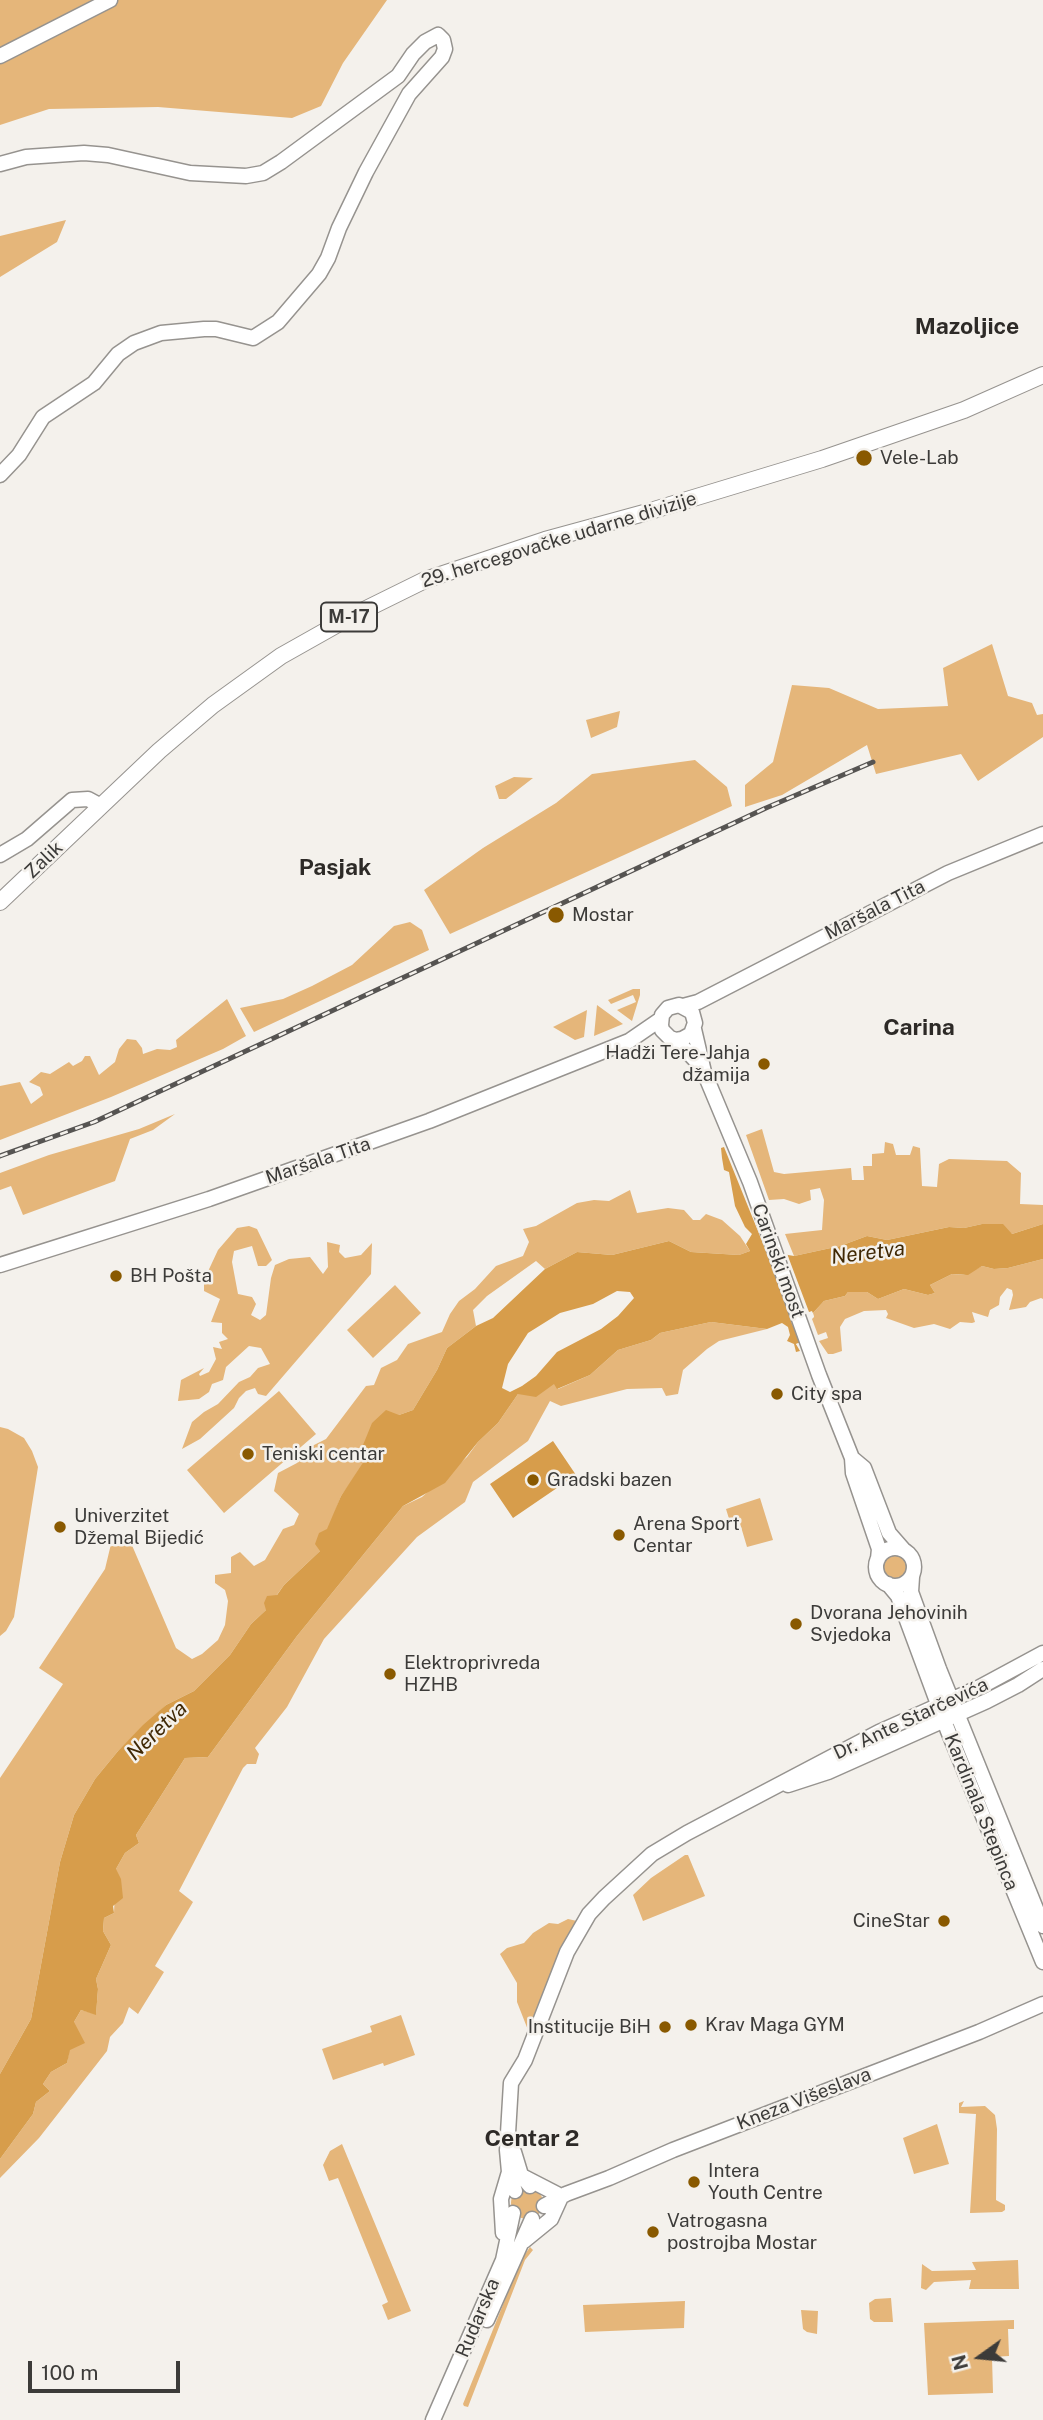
<!DOCTYPE html>
<meta charset="utf-8">
<style>
body{margin:0}
#map{position:relative;width:1043px;height:2420px;overflow:hidden;background:#f4f1ec;font-family:"Public Sans",sans-serif}
canvas{display:block}
.north{position:absolute;left:945px;top:2322px;width:70px;height:70px;-webkit-text-stroke:5px #f4f1ec;paint-order:stroke;rotate:255deg;font-size:19px;font-weight:700;line-height:28px;text-align:center;color:#3c3b39}
.north::after{content:'';display:block;margin:auto;width:24px;height:32px;background:#3c3b39;clip-path:polygon(50% 0,100% 100%,50% 72%,0 100%)}
.scale{position:absolute;left:28px;top:2361px;width:152px;height:32px;box-sizing:border-box;border:4px solid #3c3b39;border-top:0;padding-left:9px;font-size:21px;line-height:24px;white-space:nowrap;color:#3c3b39;-webkit-text-stroke:5px #f4f1ec;paint-order:stroke}
</style>
<div id="map">
<canvas width="1043" height="2420"></canvas>
<div class="north">N</div>
<div class="scale">100 m</div>
</div>
<script>
const g = document.querySelector('canvas').getContext('2d');
g.lineJoin = 'round';
function paint(path, color) { g.fillStyle = color; g.fill(path, 'evenodd'); }
const poly = rows => new Path2D(rows.map(r => 'M' + r).join(''));
function strokePath(path, color, width, dash) { g.strokeStyle = color; g.lineWidth = width; g.lineCap = dash ? 'butt' : 'round'; g.setLineDash(dash || []); g.stroke(path); }
function label(font, color, halo, rows, align = 'center') {
  g.font = font + ' "Public Sans",sans-serif'; g.lineWidth = 5; g.setLineDash([]); g.textBaseline = 'middle'; g.strokeStyle = halo; g.fillStyle = color; for (const [text, x, y, turn = 0] of rows) {
    g.save(); g.translate(x, y); g.rotate((+turn || 0) * Math.PI / 180); g.textAlign = isNaN(turn) ? turn : align; if (halo) g.strokeText(text, 0, 0); g.fillText(text, 0, 0); g.restore();
  }
}
paint(poly([
 [0,0,387,0,343,63,321,106,292,118,158,107,49,109,0,125],
 [66,220,57,242,0,277,0,236],
 [992,644,1008,696,1032,703,1037,715,1043,714,1043,737,978,781,961,754,876,774,867,745,782,795,745,807,745,785,773,762,792,685,829,688,878,709,948,706,943,668],
 [620,711,617,727,591,738,586,720],
 [695,760,727,787,732,806,450,934,424,890,483,848,556,803,592,774],
 [514,777,533,778,506,799,499,799,495,786],
 [410,922,422,930,429,950,254,1032,240,1008,283,999,312,986,352,965,394,926],
 [633,989,640,989,640,995,632,1021,617,1010,636,1002,633,995,611,1004,608,1000],
 [227,999,246,1036,223,1049,111,1097,0,1140,0,1086,20,1082,31,1104,43,1095,40,1087,29,1082,41,1072,50,1074,69,1062,73,1066,82,1061,85,1056,90,1056,99,1075,115,1062,119,1049,127,1039,136,1040,142,1048,143,1054,157,1049,170,1050,177,1047,176,1040],
 [597,1005,623,1024,594,1036],
 [587,1010,584,1037,575,1040,553,1027],
 [175,1114,153,1130,130,1139,115,1181,23,1215,11,1186,0,1190,0,1173,49,1155,139,1129],
 [762,1129,774,1172,784,1174,851,1168,852,1180,864,1180,863,1166,872,1166,872,1154,884,1153,885,1142,893,1144,896,1155,910,1155,913,1146,920,1148,922,1186,937,1187,939,1164,949,1159,1007,1161,1021,1173,1020,1204,1043,1205,1043,1224,1012,1234,982,1224,964,1228,949,1227,887,1240,867,1236,840,1246,794,1256,785,1234,822,1230,824,1200,820,1188,810,1190,811,1200,799,1204,784,1199,769,1200,746,1135],
 [630,1190,637,1213,668,1208,684,1210,693,1220,700,1220,706,1214,722,1220,740,1236,750,1251,739,1255,691,1252,669,1241,612,1255,577,1252,545,1269,536,1261,487,1296,473,1310,476,1326,447,1348,437,1370,413,1410,399,1415,341,1496,320,1551,284,1585,266,1610,251,1624,230,1655,194,1691,166,1705,118,1751,95,1779,74,1815,60,1862,31,2019,0,2074,0,1778,63,1684,39,1668,105,1569,111,1544,131,1543,176,1648,192,1659,202,1654,218,1640,225,1625,228,1601,225,1590,215,1583,215,1575,231,1573,231,1557,240,1552,254,1566,265,1560,283,1529,294,1525,299,1514,274,1491,278,1473,297,1463,304,1450,326,1439,366,1386,374,1385,381,1368,397,1360,408,1344,442,1332,450,1314,459,1301,475,1289,496,1266,523,1256,529,1242,523,1229,536,1226,577,1203,594,1200,609,1201],
 [249,1226,257,1229,272,1260,266,1266,258,1266,252,1246,234,1251,232,1262,238,1294,252,1297,256,1304,251,1315,260,1320,266,1315,271,1278,275,1265,289,1259,310,1257,323,1274,328,1267,327,1242,340,1245,339,1252,345,1258,361,1255,372,1243,371,1274,266,1396,258,1394,255,1388,246,1391,239,1398,234,1408,200,1439,182,1449,192,1422,204,1412,218,1404,239,1382,250,1377,258,1368,270,1364,261,1348,249,1346,226,1367,223,1380,212,1384,209,1392,199,1399,178,1401,181,1380,204,1368,199,1374,200,1376,209,1372,216,1359,213,1347,222,1349,219,1342,228,1339,222,1333,222,1323,211,1322,220,1299,204,1291,204,1280,218,1250,237,1228],
 [1043,1259,1043,1299,1041,1298,1030,1302,1026,1307,1009,1310,1013,1295,1012,1290,1007,1288,1000,1297,999,1305,990,1310,988,1317,972,1312,975,1322,972,1323,960,1322,950,1329,934,1324,914,1328,886,1318,888,1314,886,1310,864,1311,845,1319,840,1327,842,1351,833,1354,828,1354,819,1341,828,1338,826,1332,818,1335,812,1319,814,1317,813,1313,824,1301,845,1296,848,1292,867,1292,878,1299,904,1289,928,1295,935,1293,930,1285,952,1274,964,1275,982,1266,994,1269,1008,1268],
 [395,1285,421,1313,373,1358,347,1330],
 [711,1322,767,1329,719,1341,707,1349,683,1370,678,1394,666,1396,662,1388,627,1389,561,1406,550,1401,528,1441,473,1482,465,1502,417,1537,324,1639,287,1707,255,1748,259,1754,256,1764,247,1764,243,1768,179,1891,193,1902,155,1966,164,1972,138,2014,129,2007,123,2023,110,2037,107,2051,39,2138,0,2178,0,2159,33,2114,36,2102,50,2091,43,2084,51,2072,67,2063,74,2022,81,2010,96,2014,98,1989,96,1979,111,1945,103,1931,104,1918,114,1913,116,1869,125,1853,139,1843,136,1835,185,1758,208,1757,297,1636,403,1506,422,1497,467,1457,478,1442,498,1423,518,1394,555,1383,558,1389,590,1375,618,1350,651,1340,660,1333],
 [279,1391,316,1434,224,1513,187,1470],
 [0,1427,8,1429,24,1438,32,1451,38,1467,14,1617,6,1631,0,1636],
 [760,1498,773,1540,747,1547,739,1520,730,1522,726,1509],
 '881 1567a14 14 0 1 1 28 0a14 14 0 1 1-28 0Z',
 [685,1855,688,1855,705,1896,643,1921,633,1895,651,1878],
 [568,1919,577,1921,556,1960,528,2030,517,2002,517,1983,500,1954,507,1948,524,1943,533,1933,549,1923,558,1924],
 [401,2015,415,2055,384,2066,383,2063,333,2080,322,2049,372,2032,370,2026],
 [964,2101,961,2107,985,2106,995,2115,997,2129,996,2200,1005,2205,1005,2210,1002,2212,970,2213,976,2114,959,2113,959,2103],
 [937,2124,949,2164,914,2174,903,2138],
 [342,2144,411,2311,388,2320,382,2305,388,2302,338,2178,329,2181,323,2165,330,2151],
 '511 2203a16 16 0 1 1 32 0a16 16 0 1 1-32 0Z',
 [530,2247,533,2250,525,2260,468,2407,464,2406,463,2404,521,2260],
 [1018,2260,1019,2289,969,2289,971,2280,934,2282,926,2290,921,2288,922,2264,932,2271,976,2270,972,2262],
 [891,2298,893,2322,874,2322,870,2319,869,2303,875,2299],
 [685,2301,684,2328,585,2332,583,2305],
 [801,2310,818,2311,817,2334,807,2332,803,2329],
 [1014,2320,1014,2329,1008,2329,1009,2356,992,2357,993,2393,928,2395,924,2323]
]), '#e5b67a');
paint(poly([
 [724,1147,766,1251,794,1256,840,1246,867,1236,887,1240,949,1227,964,1228,982,1224,1003,1224,1012,1234,1043,1224,1043,1259,1008,1268,994,1269,982,1266,968,1275,952,1274,930,1285,935,1293,928,1295,904,1289,878,1299,867,1292,848,1292,845,1296,824,1301,813,1313,811,1312,796,1325,802,1342,796,1344,800,1351,796,1352,794,1344,787,1341,790,1335,788,1327,782,1323,767,1329,711,1322,660,1333,651,1340,618,1350,590,1375,557,1389,554,1384,536,1397,518,1394,498,1423,478,1442,445,1483,403,1506,297,1636,208,1757,185,1758,136,1835,139,1843,125,1853,116,1869,121,1879,123,1898,113,1906,114,1913,104,1918,103,1931,111,1945,96,1979,98,1989,96,2015,81,2010,74,2022,85,2043,70,2050,67,2063,51,2072,43,2084,50,2091,36,2102,33,2114,0,2159,0,2074,31,2019,60,1862,74,1815,95,1779,118,1751,143,1725,166,1705,194,1691,230,1655,251,1624,266,1610,264,1603,267,1596,277,1595,284,1585,320,1551,315,1544,319,1533,327,1529,341,1496,370,1452,363,1445,372,1423,386,1410,399,1415,413,1410,437,1370,447,1348,476,1326,493,1318,545,1269,577,1252,612,1255,669,1241,691,1252,739,1255,750,1251,746,1244,752,1234,745,1227,735,1206,729,1172,724,1170,722,1158,721,1148],
 [617,1291,630,1292,634,1298,618,1316,601,1329,557,1352,536,1376,522,1386,510,1392,502,1388,508,1364,528,1333,560,1313,593,1304],
 [553,1441,576,1475,513,1518,490,1484]
]), '#d79d4b');
paint(poly([
 [743,1184,768,1248,786,1251,809,1312,812,1311,814,1317,795,1321,804,1344,800,1349,796,1344,801,1342,795,1325,793,1326,790,1319,793,1317]
]), '#f4f1ec');
const secondary = poly([
 [0,56,110,0],
 [0,164,26,157,84,153,108,155,190,173,246,176,263,173,281,162,398,76,413,54,425,42,438,35,443,40,445,49,442,57,409,94,366,172,339,228,328,258,319,274,278,322,253,338,216,329,204,329,161,333,134,343,118,354,94,383,43,417,19,455,0,475],
 [0,855,27,839,72,800,88,799,101,806],
 [683,1006,698,1002,948,873,1043,834],
 [694,1029,704,1072,750,1182,819,1375,852,1458,853,1473,879,1549,878,1559],
 [676,1040,682,1039,691,1034,695,1023,692,1012,679,1005,668,1008,662,1015,661,1025,662,1030,670,1038,676,1040,701,1066],
 [0,1265,209,1199,429,1121,629,1041,661,1019],
 [852,1458,864,1468,889,1533,903,1549],
 '876 1567a19 19 0 1 1 38 0a19 19 0 1 1-38 0Z',
 [912,1577,911,1592,939,1669,1043,1926],
 [888,1584,898,1596,948,1731,1043,1962],
 [788,1785,828,1772,987,1701,1018,1685,1043,1669],
 [514,2152,521,2175,530,2186],
 [524,2177,557,2194],
 [515,2191,509,2172,507,2150,511,2083,525,2060,567,1952,589,1914,604,1898,652,1854,687,1833,879,1732,980,1687,1043,1653],
 [544,2206,566,2194,609,2178,673,2150,979,2032,1043,2004],
 [503,2233,501,2199,509,2172],
 [524,2241,551,2219,561,2197],
 [487,2320,532,2219],
 [433,2420,503,2260,513,2213]
]);
const primary = poly([
 [0,902,159,751,213,705,281,656,352,616,425,580,545,540,644,513,822,459,964,410,1043,375]
]);
strokePath(secondary, '#96938f', 17);
strokePath(primary, '#96938f', 18);
strokePath(secondary, '#fff', 14);
strokePath(primary, '#fff', 16);
const rail = poly([
 [0,1156,94,1122,766,808,873,762]
]);
strokePath(rail, '#565452', 5);
strokePath(rail, '#f4f1ec', 2.5, [8]);
for (const [x, y, r, color] of [
 [864,458,9,"#895900"],
 [556,915,9,"#895900"],
 [764,1064,7,"#895900"],
 [116,1276,7,"#895900"],
 [777,1394,7,"#895900"],
 [248,1454,7,"#895900"],
 [533,1480,7,"#895900"],
 [60,1527,7,"#895900"],
 [619,1535,7,"#895900"],
 [796,1624,7,"#895900"],
 [390,1674,7,"#895900"],
 [944,1921,7,"#895900"],
 [691,2025,7,"#895900"],
 [665,2027,7,"#895900"],
 [694,2182,7,"#895900"],
 [653,2232,7,"#895900"]
]) { const dot = new Path2D(); dot.arc(x, y, r, 0, 2 * Math.PI); g.fillStyle = color; g.fill(dot); strokePath(dot, '#f4f1ec', 2.5); }
for (const [x, y, w] of [
 [349,617,56]
]) { const box = new Path2D(); box.roundRect(x - w / 2, y - 14.5, w, 29, 5); g.fillStyle = '#f4f1ec'; g.fill(box); strokePath(box, '#3c3b39', 2); }
label('bold 18px', '#3c3b39', null, [
 ["M-17",349,617]
]);
label('19px', '#3c3b39', '#f4f1ec', [
 ["Vele-Lab",880,458],
 ["Mostar",572,915],
 ["Hadži Tere-Jahja",750,1053,"right"],
 ["džamija",750,1075,"right"],
 ["BH Pošta",130,1276],
 ["City spa",791,1394],
 ["Teniski centar",262,1454],
 ["Gradski bazen",547,1480],
 ["Univerzitet",74,1516],
 ["Džemal Bijedić",74,1538],
 ["Arena Sport",633,1524],
 ["Centar",633,1546],
 ["Dvorana Jehovinih",810,1613],
 ["Svjedoka",810,1635],
 ["Elektroprivreda",404,1663],
 ["HZHB",404,1685],
 ["CineStar",930,1921,"right"],
 ["Krav Maga GYM",705,2025],
 ["Institucije BiH",651,2027,"right"],
 ["Intera",708,2171],
 ["Youth Centre",708,2193],
 ["Vatrogasna",667,2221],
 ["postrojba Mostar",667,2243]
], 'left');
label('19px', '#3c3b39', '#f4f1ec', [
 ["29. hercegovačke udarne divizije",559,540,-17],
 ["Zalik",44,860,-44],
 ["Maršala Tita",875,910,-27],
 ["Maršala Tita",318,1161,-19],
 ["Carinski most",778,1261,70],
 ["Dr. Ante Starčevića",911,1719,-25],
 ["Kardinala Stepinca",981,1812,68],
 ["Kneza Višeslava",804,2099,-21],
 ["Rudarska",478,2318,-67]
]);
label('italic 21px', '#402804', '#f4f1ec', [
 ["Neretva",868,1253,-7],
 ["Neretva",157,1731,-44]
]);
label('bold 23px', '#2d2a27', '#f4f1ec', [
 ["Mazoljice",967,327],
 ["Pasjak",335,868],
 ["Carina",919,1028],
 ["Centar 2",532,2139]
]);
</script>
